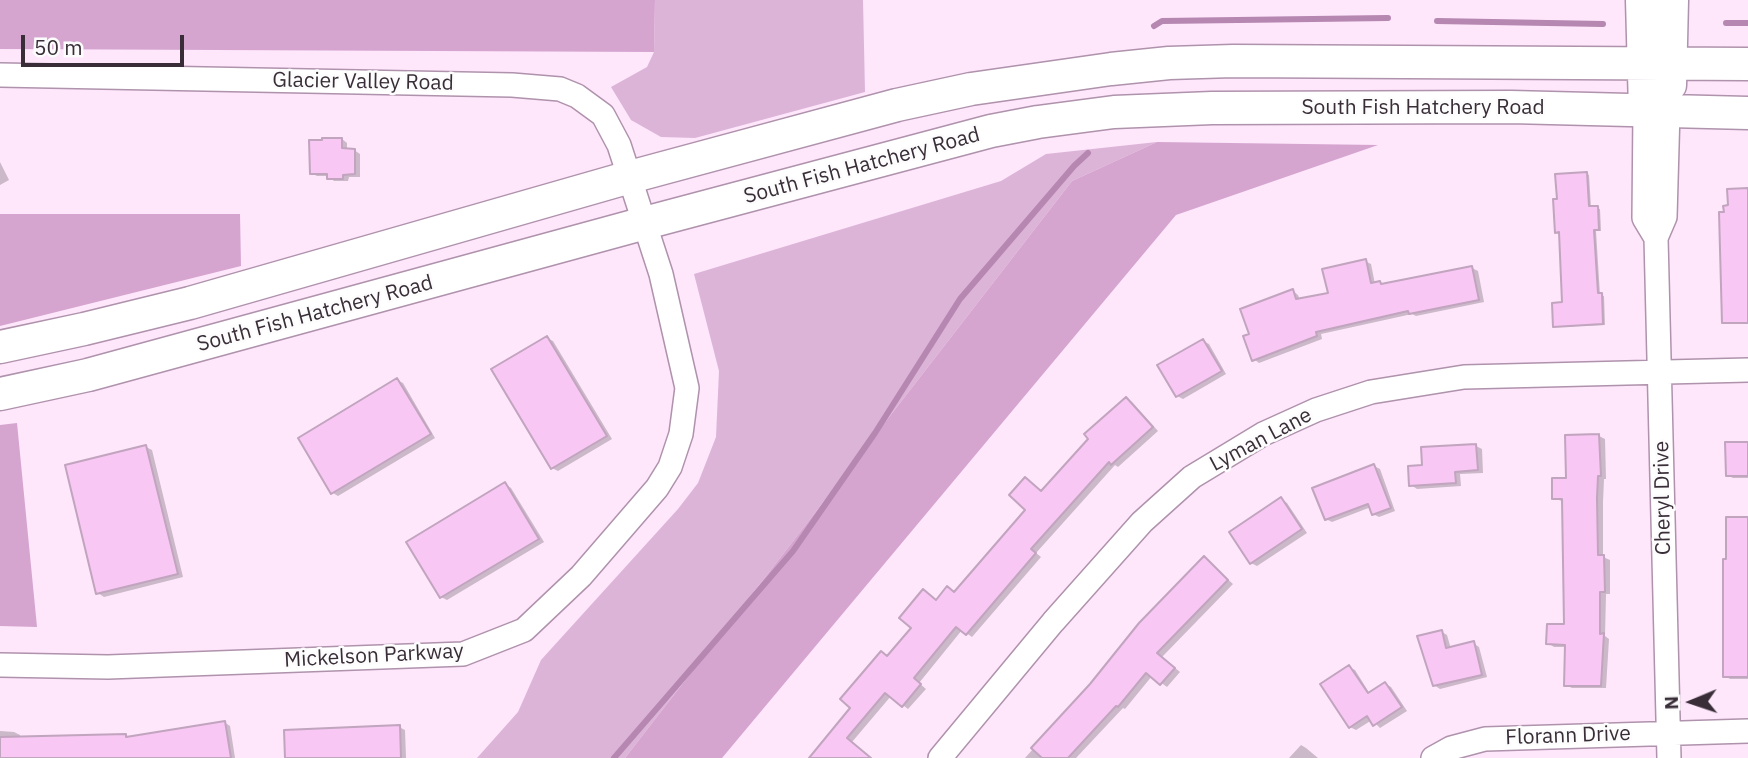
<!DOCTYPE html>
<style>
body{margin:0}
#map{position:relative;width:1748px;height:758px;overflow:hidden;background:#fee6fb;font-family:"IBM Plex Sans",sans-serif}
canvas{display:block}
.north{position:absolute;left:1657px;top:667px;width:70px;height:70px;-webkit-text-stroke:5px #fcfcfc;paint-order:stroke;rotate:268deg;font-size:19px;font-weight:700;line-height:28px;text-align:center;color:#392e38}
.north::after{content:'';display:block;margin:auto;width:24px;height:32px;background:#392e38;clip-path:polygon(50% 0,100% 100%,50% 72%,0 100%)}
.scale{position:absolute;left:21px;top:35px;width:163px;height:32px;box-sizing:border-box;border:4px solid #392e38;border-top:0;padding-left:9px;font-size:21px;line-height:24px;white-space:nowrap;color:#392e38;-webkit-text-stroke:5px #fcfcfc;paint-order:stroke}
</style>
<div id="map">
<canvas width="1748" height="758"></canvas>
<div class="north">N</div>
<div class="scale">50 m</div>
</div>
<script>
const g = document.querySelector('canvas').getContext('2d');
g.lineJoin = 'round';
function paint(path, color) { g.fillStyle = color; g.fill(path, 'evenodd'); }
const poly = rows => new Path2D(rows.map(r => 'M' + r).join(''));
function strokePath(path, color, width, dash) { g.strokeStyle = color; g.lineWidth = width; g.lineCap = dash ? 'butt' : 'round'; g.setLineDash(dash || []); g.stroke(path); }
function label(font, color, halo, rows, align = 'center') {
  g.font = font + ' "IBM Plex Sans",sans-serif'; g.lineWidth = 5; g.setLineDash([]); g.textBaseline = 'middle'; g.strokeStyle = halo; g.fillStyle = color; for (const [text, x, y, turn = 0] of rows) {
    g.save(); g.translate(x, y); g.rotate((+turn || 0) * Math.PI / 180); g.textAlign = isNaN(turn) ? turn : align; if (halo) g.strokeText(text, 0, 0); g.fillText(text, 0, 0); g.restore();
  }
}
paint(poly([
 [655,0,863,0,865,92,695,138,661,137,631,120,611,87,647,67,654,52],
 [1157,142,1072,181,625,758,477,758,518,712,541,660,678,509,698,483,716,437,719,371,694,274,1001,181,1046,154]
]), '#dcb4d8');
paint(poly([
 [0,0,655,0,654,52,0,49],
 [1157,142,1378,145,1176,215,722,758,625,758,1072,181],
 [0,214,240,214,241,266,0,326],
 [17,423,37,627,0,626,0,425]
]), '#d5a5d0');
paint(poly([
 [342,139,347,143,347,150,354,150,360,154,360,177,349,177,348,181,334,181,328,176,317,176,311,173],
 [0,162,9,180,0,185],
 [1587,174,1589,175,1591,208,1600,209,1601,231,1596,231,1600,295,1604,296,1605,325,1557,327,1555,326,1564,304,1561,233,1557,232],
 [1365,261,1371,264,1375,284,1380,283,1385,285,1472,268,1478,271,1484,302,1416,316,1412,314,1321,334,1322,339,1259,363,1254,359,1251,335,1293,291,1298,295,1300,300,1330,294],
 [547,338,553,341,612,439,558,471,552,468],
 [1203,341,1209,344,1226,374,1183,399,1177,396],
 [397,380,403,383,435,438,338,496,333,493],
 [1127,399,1132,402,1158,431,1118,467,1115,465,1036,553,1041,557,972,637,962,630,919,683,926,689,908,709,891,696,852,742,864,758,811,758,853,708,888,657,937,601,955,593],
 [1599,436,1605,439,1606,479,1604,479,1603,502,1603,557,1610,560,1610,594,1606,594,1605,636,1609,639,1606,688,1572,688,1566,685,1566,647,1554,647,1548,643,1566,626,1564,502,1554,498],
 [1748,444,1748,478,1733,478,1727,475],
 [1476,446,1482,449,1483,473,1460,474,1461,486,1417,489,1411,485,1424,467],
 [146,447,152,450,183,577,104,597,98,593],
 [1374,466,1380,469,1395,511,1379,517,1373,514,1371,507,1332,522,1326,519],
 [505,484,511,488,544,542,447,600,441,597],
 [1281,499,1287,503,1307,533,1257,566,1251,563],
 [1748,519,1748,679,1730,679,1725,676],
 [1204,558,1233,584,1162,657,1180,672,1167,687,1152,676,1125,709,1123,708,1076,758,1025,758],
 [1442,632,1447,635,1451,649,1473,643,1479,647,1487,677,1440,689,1434,685],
 [1349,667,1355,670,1370,694,1386,684,1391,687,1407,711,1380,728,1372,720,1356,730,1350,727,1323,684],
 [224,722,230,726,235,758,158,758],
 [399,727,405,730,406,758,287,758],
 [0,731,14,732,20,735,20,738,126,735,132,739,132,758,0,758],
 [1301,745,1306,748,1318,758,1289,758]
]), '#0003');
strokePath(poly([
 [1437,21,1603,24],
 [1726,23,1748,23],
 [1154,26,1162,21,1388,18],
 [614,758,793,551,875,433,960,299,1074,166,1088,153]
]), '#b587b1', 6);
const building = poly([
 [322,138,342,138,342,148,355,149,355,174,343,175,343,179,327,179,327,174,310,174,309,140,322,140,322,138],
 [1587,172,1589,206,1598,206,1599,230,1594,230,1598,293,1602,293,1603,324,1553,327,1552,303,1562,302,1559,232,1555,233,1553,199,1557,199,1555,174,1587,172],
 [1748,188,1748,323,1722,323,1719,212,1724,212,1723,206,1728,205,1727,189,1748,188],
 [1366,259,1371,283,1380,281,1381,284,1472,266,1479,300,1409,314,1408,311,1316,332,1317,336,1252,361,1243,336,1249,334,1240,309,1293,289,1296,299,1328,293,1322,269,1366,259],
 [547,336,607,436,551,469,491,369,547,336],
 [1203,339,1222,371,1176,397,1157,365,1203,339],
 [397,378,431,434,331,494,298,438,397,378],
 [1126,397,1153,427,1111,465,1109,462,1031,549,1036,553,966,635,956,627,914,678,921,684,902,707,885,693,847,738,871,758,809,758,850,708,840,699,881,651,887,656,911,628,899,618,923,589,936,600,947,586,954,592,1025,510,1009,495,1025,477,1041,491,1088,439,1084,434,1126,397],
 [1599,434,1601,476,1598,476,1597,498,1598,555,1604,555,1605,592,1600,592,1600,634,1604,633,1601,686,1564,686,1565,645,1546,644,1547,624,1564,624,1562,499,1552,499,1552,478,1566,478,1565,435,1599,434],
 [1725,442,1748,442,1748,476,1726,476,1725,442],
 [1476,444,1478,470,1455,472,1456,483,1409,486,1408,466,1422,465,1421,447,1476,444],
 [146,445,178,574,96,594,65,465,146,445],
 [1374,464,1391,508,1372,515,1368,504,1325,520,1312,488,1374,464],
 [505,482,539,539,440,598,406,542,505,482],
 [1281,497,1302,529,1250,564,1229,532,1281,497],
 [1726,517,1748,517,1748,677,1723,677,1723,559,1726,559,1726,517],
 [1204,556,1228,580,1157,653,1175,668,1160,685,1146,673,1118,707,1116,706,1068,758,1042,758,1031,748,1090,684,1139,623,1204,556],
 [1442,630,1446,648,1474,641,1482,675,1433,686,1417,636,1442,630],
 [1349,665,1368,693,1385,682,1402,707,1373,726,1367,716,1349,728,1320,684,1349,665],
 [225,721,231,758,0,758,0,737,126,734,126,737,225,721],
 [400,725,401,758,285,758,284,730,400,725]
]);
paint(building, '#f8c7f4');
strokePath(building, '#c1a4be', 2);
const street = poly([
 [0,75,512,85,560,89,577,96,603,115,619,145,661,274,687,388,681,434,670,467,657,488,581,576,524,630,463,654,108,667,0,665],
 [1645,110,1644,218,1656,238],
 [1668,111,1665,217,1656,238,1669,758],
 [940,758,1053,622,1142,522,1192,477,1263,434,1316,410,1371,392,1464,377,1748,370],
 [1433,758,1451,748,1485,739,1748,731]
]);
const secondary = poly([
 [1642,0,1645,110],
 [1670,85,1672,0],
 [0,347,84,329,190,303,630,177,897,105,971,89,1111,69,1169,63,1233,61,1748,64],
 [0,394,88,375,645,223,991,131,1038,122,1114,112,1212,108,1511,107,1748,113]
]);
strokePath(street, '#af92ac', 26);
strokePath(secondary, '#af92ac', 35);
strokePath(street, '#fff', 23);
strokePath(secondary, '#fff', 32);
label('21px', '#392e38', '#fcfcfc', [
 ["Glacier Valley Road",363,82,1],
 ["South Fish Hatchery Road",1423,108],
 ["South Fish Hatchery Road",862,166,-15],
 ["South Fish Hatchery Road",315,314,-15],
 ["Lyman Lane",1261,440,-28],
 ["Cheryl Drive",1663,498,-91],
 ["Mickelson Parkway",374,656,-3],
 ["Florann Drive",1568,736,-2]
]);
</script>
